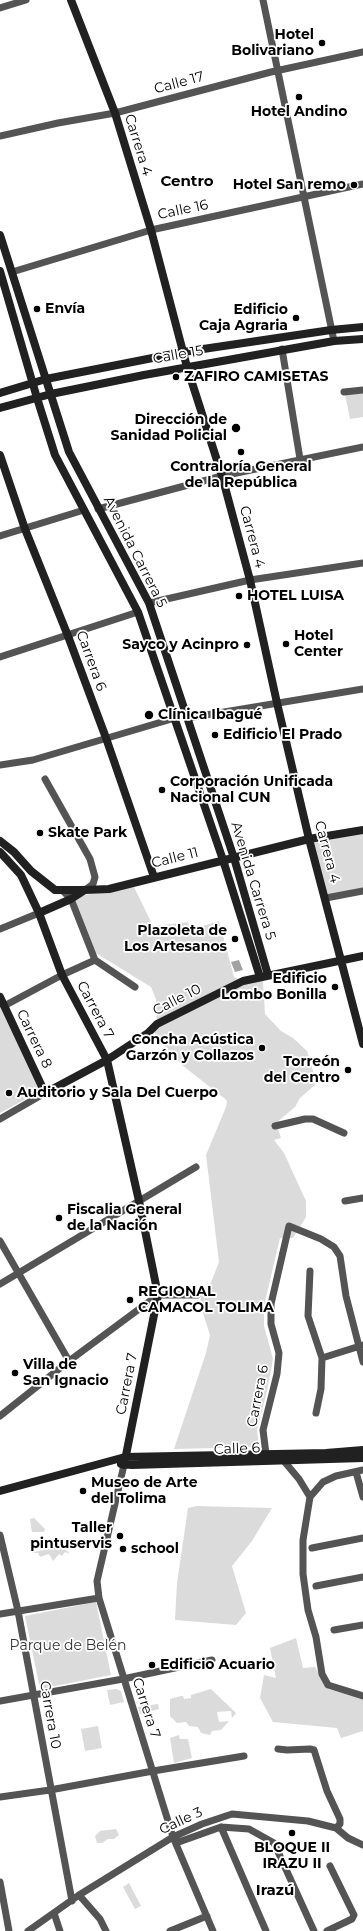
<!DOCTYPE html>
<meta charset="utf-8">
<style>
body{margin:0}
canvas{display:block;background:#fff}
</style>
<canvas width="363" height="1931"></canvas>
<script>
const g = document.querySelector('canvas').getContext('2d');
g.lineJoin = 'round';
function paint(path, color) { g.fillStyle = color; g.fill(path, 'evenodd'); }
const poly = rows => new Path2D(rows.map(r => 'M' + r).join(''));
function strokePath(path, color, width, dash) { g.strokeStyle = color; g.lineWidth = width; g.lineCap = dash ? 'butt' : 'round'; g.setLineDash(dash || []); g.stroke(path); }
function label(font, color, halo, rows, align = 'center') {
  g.font = font + ' Montserrat,sans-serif'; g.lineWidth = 3.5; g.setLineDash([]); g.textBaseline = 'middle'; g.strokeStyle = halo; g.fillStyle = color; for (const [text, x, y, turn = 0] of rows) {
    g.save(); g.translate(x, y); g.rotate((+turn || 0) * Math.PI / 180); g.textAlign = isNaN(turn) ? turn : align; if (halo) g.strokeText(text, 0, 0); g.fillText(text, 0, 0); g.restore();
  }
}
paint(poly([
 [363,391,363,417,350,419,345,394],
 [363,829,363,891,326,898,309,839],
 [134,887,153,926,188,922,190,930,219,921,234,977,243,981,260,977,263,982,265,1014,281,1031,293,1038,307,1051,314,1074,315,1085,300,1098,295,1107,276,1123,281,1138,274,1140,284,1153,306,1201,306,1217,293,1238,280,1238,264,1306,264,1326,273,1359,267,1391,257,1430,259,1447,174,1449,206,1353,210,1335,200,1304,202,1290,210,1285,219,1262,206,1155,226,1107,227,1101,224,1098,182,1065,157,1037,154,1032,157,1024,156,999,151,987,94,952,71,899,109,889],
 [0,1007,39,1088,37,1093,0,1113],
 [197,1506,272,1508,252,1541,232,1566,246,1613,236,1625,175,1620,177,1583,188,1508],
 [34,1518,45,1529,44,1532,32,1532,30,1519],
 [56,1540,70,1554,65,1552,62,1556,59,1554,53,1561,49,1554,40,1557,38,1553,32,1553,30,1549,31,1548,33,1552,44,1550,44,1545,48,1545,46,1542],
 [96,1602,111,1675,40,1689,25,1616],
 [296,1638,303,1668,315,1667,328,1689,363,1698,363,1731,341,1738,337,1728,273,1722,260,1698,264,1675,276,1678,270,1648],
 [116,1689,121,1691,124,1702,110,1705,107,1690],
 [211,1689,236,1713,232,1718,231,1711,217,1712,219,1722,229,1721,221,1730,212,1731,210,1735,201,1733,198,1727,189,1726,186,1722,177,1723,170,1716,170,1699,181,1696,183,1696,184,1699,191,1698,191,1695],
 [158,1704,159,1709,140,1714,138,1707],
 [98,1726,102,1748,85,1751,81,1729],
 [179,1735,180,1739,188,1739,192,1758,174,1763,170,1738],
 [116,1829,119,1835,114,1839,108,1839,102,1843,97,1843,95,1836,100,1831],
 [129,1883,141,1906,135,1909,123,1887]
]), '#dbdbdb');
paint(poly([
 [239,960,243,970,235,972,231,962]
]), '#a2a2a2');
strokePath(poly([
 [263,0,334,341],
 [0,8,26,0],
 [0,136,58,123,115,113,271,72,363,52],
 [12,272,151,230,363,184],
 [282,349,300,459],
 [344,392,363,390],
 [98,509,222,476,363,447],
 [0,536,84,510],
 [149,603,250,580,363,563],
 [0,657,138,612],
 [188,718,363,689],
 [0,765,33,760,175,718],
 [45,779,90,859,95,877,93,884,85,890],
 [63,891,71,899,95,960,135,987],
 [326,898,363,891],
 [0,929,39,913],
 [4,1006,62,975,95,960],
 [0,1119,45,1093],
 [275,1126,305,1119,313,1119,344,1133],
 [345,1201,363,1198],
 [0,1241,69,1361],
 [310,1271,308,1316,322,1358,321,1389,316,1413],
 [0,1284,196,1167],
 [322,1358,363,1345],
 [363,1362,346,1296,340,1256,334,1247,321,1239,289,1226,271,1304,271,1324,279,1353,277,1374,263,1430,266,1454,283,1460,299,1479,310,1497,303,1540,303,1574,308,1610,316,1637,322,1674,328,1685,363,1696],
 [0,1416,69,1361,158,1295,197,1295],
 [124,1465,97,1581,99,1598,173,1837,213,1931],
 [356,1472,363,1497],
 [310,1497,323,1482,336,1476,363,1470],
 [0,1535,18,1611,72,1901],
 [312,1548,363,1538],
 [316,1586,363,1577],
 [0,1614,99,1598],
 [334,1630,363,1625],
 [0,1701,123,1679,212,1660],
 [278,1749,287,1750,310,1749,314,1750,327,1791,340,1819,340,1824,336,1828],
 [0,1797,50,1790,153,1771,244,1756],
 [221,1827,266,1931],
 [176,1843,221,1827,249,1829,274,1843,314,1931],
 [0,1882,9,1931],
 [79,1895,100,1919,106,1931],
 [54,1913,60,1931],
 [28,1931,79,1895,173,1837,202,1824,232,1814,308,1821,336,1828,348,1838,363,1845],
 [170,1931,207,1916],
 [327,1931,352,1919,354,1915,330,1866]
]), '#545454', 7);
strokePath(poly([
 [71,0,115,113,151,230,187,367,222,476,250,580,277,703,309,839,363,1044],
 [0,235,69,452,149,603,234,858,268,975],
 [0,271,37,398,55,455,138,612,223,860,260,977],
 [0,393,46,379,183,352,331,330,363,327],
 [0,408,51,394,144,375,334,341,363,339],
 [0,455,25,529,68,636,106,738,154,877],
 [0,841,14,852,31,871,55,890,85,890],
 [0,852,21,875,39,913,62,975,107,1060,139,1201,158,1295,124,1465],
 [39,913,71,899,85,890,109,889,309,839,363,830],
 [0,997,45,1093,107,1060,148,1033,157,1024,243,981,363,956],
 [121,1464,132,1465,363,1458],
 [0,1491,125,1457,326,1453,363,1450]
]), '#212121', 8);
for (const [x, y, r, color] of [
 [322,43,4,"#000"],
 [299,97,4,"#000"],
 [354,185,4,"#000"],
 [37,309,4,"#000"],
 [296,318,4,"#000"],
 [176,377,4,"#000"],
 [236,428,5,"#000"],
 [241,452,4,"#000"],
 [239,596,4,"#000"],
 [286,644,4,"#000"],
 [247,645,4,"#000"],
 [149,715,5,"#000"],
 [215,735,4,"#000"],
 [162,790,4,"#000"],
 [40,833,4,"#000"],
 [235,939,4,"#000"],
 [335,987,4,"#000"],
 [262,1048,4,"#000"],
 [348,1070,4,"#000"],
 [9,1093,4,"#000"],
 [59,1218,4,"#000"],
 [130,1300,4,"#000"],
 [15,1373,4,"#000"],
 [83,1491,4,"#000"],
 [120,1536,4,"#000"],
 [123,1549,4,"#000"],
 [152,1665,4,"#000"],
 [292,1833,4,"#000"]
]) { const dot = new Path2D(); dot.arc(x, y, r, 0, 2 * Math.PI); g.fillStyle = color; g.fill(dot); strokePath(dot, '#fff', 1.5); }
label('bold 14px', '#000', '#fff', [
 ["Hotel",314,35,"right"],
 ["Bolivariano",314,51,"right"],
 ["Hotel Andino",299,112,"center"],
 ["Hotel San remo",346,185,"right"],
 ["Envía",45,309],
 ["Edificio",288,310,"right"],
 ["Caja Agraria",288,326,"right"],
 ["ZAFIRO CAMISETAS",184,377],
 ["Dirección de",227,420,"right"],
 ["Sanidad Policial",227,436,"right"],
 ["Contraloría General",241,467,"center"],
 ["de la República",241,483,"center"],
 ["HOTEL LUISA",247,596],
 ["Hotel",294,636],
 ["Center",294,652],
 ["Sayco y Acinpro",239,645,"right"],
 ["Clínica Ibagué",158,715],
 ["Edificio El Prado",223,735],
 ["Corporación Unificada",170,782],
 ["Nacional CUN",170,798],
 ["Skate Park",48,833],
 ["Plazoleta de",227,931,"right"],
 ["Los Artesanos",227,947,"right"],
 ["Edificio",327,979,"right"],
 ["Lombo Bonilla",327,995,"right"],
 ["Concha Acústica",254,1040,"right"],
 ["Garzón y Collazos",254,1056,"right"],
 ["Torreón",340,1062,"right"],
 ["del Centro",340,1078,"right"],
 ["Auditorio y Sala Del Cuerpo",17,1093],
 ["Fiscalia General",67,1210],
 ["de la Nación",67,1226],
 ["REGIONAL",138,1292],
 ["CAMACOL TOLIMA",138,1308],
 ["Villa de",23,1365],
 ["San Ignacio",23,1381],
 ["Museo de Arte",91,1483],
 ["del Tolima",91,1499],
 ["Taller",112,1528,"right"],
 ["pintuservis",112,1544,"right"],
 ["school",131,1549],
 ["Edificio Acuario",160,1665],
 ["BLOQUE II",292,1848,"center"],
 ["IRAZU II",292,1864,"center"]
], 'left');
label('14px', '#000', '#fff', [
 ["Calle 17",179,83,-15],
 ["Carrera 4",138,145,73],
 ["Calle 16",183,210,-12],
 ["Calle 15",178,355,-10],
 ["Carrera 4",252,537,75],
 ["Avenida Carrera 5",135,552,63],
 ["Carrera 6",91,661,70],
 ["Carrera 4",327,852,75],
 ["Calle 11",175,858,-14],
 ["Avenida Carrera 5",253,881,73],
 ["Calle 10",177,1000,-27],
 ["Carrera 7",95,1010,62],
 ["Carrera 8",34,1039,64],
 ["Carrera 7",127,1384,-79],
 ["Carrera 6",258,1396,-79],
 ["Calle 6",237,1449,-2],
 ["Carrera 7",146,1708,72],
 ["Carrera 10",50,1715,80],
 ["Calle 3",181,1821,-25]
]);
label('14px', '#323232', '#fff', [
 ["Parque de Belén",68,1646]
]);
label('bold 15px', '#000', '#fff', [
 ["Centro",187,182],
 ["Irazú",275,1891]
]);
</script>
